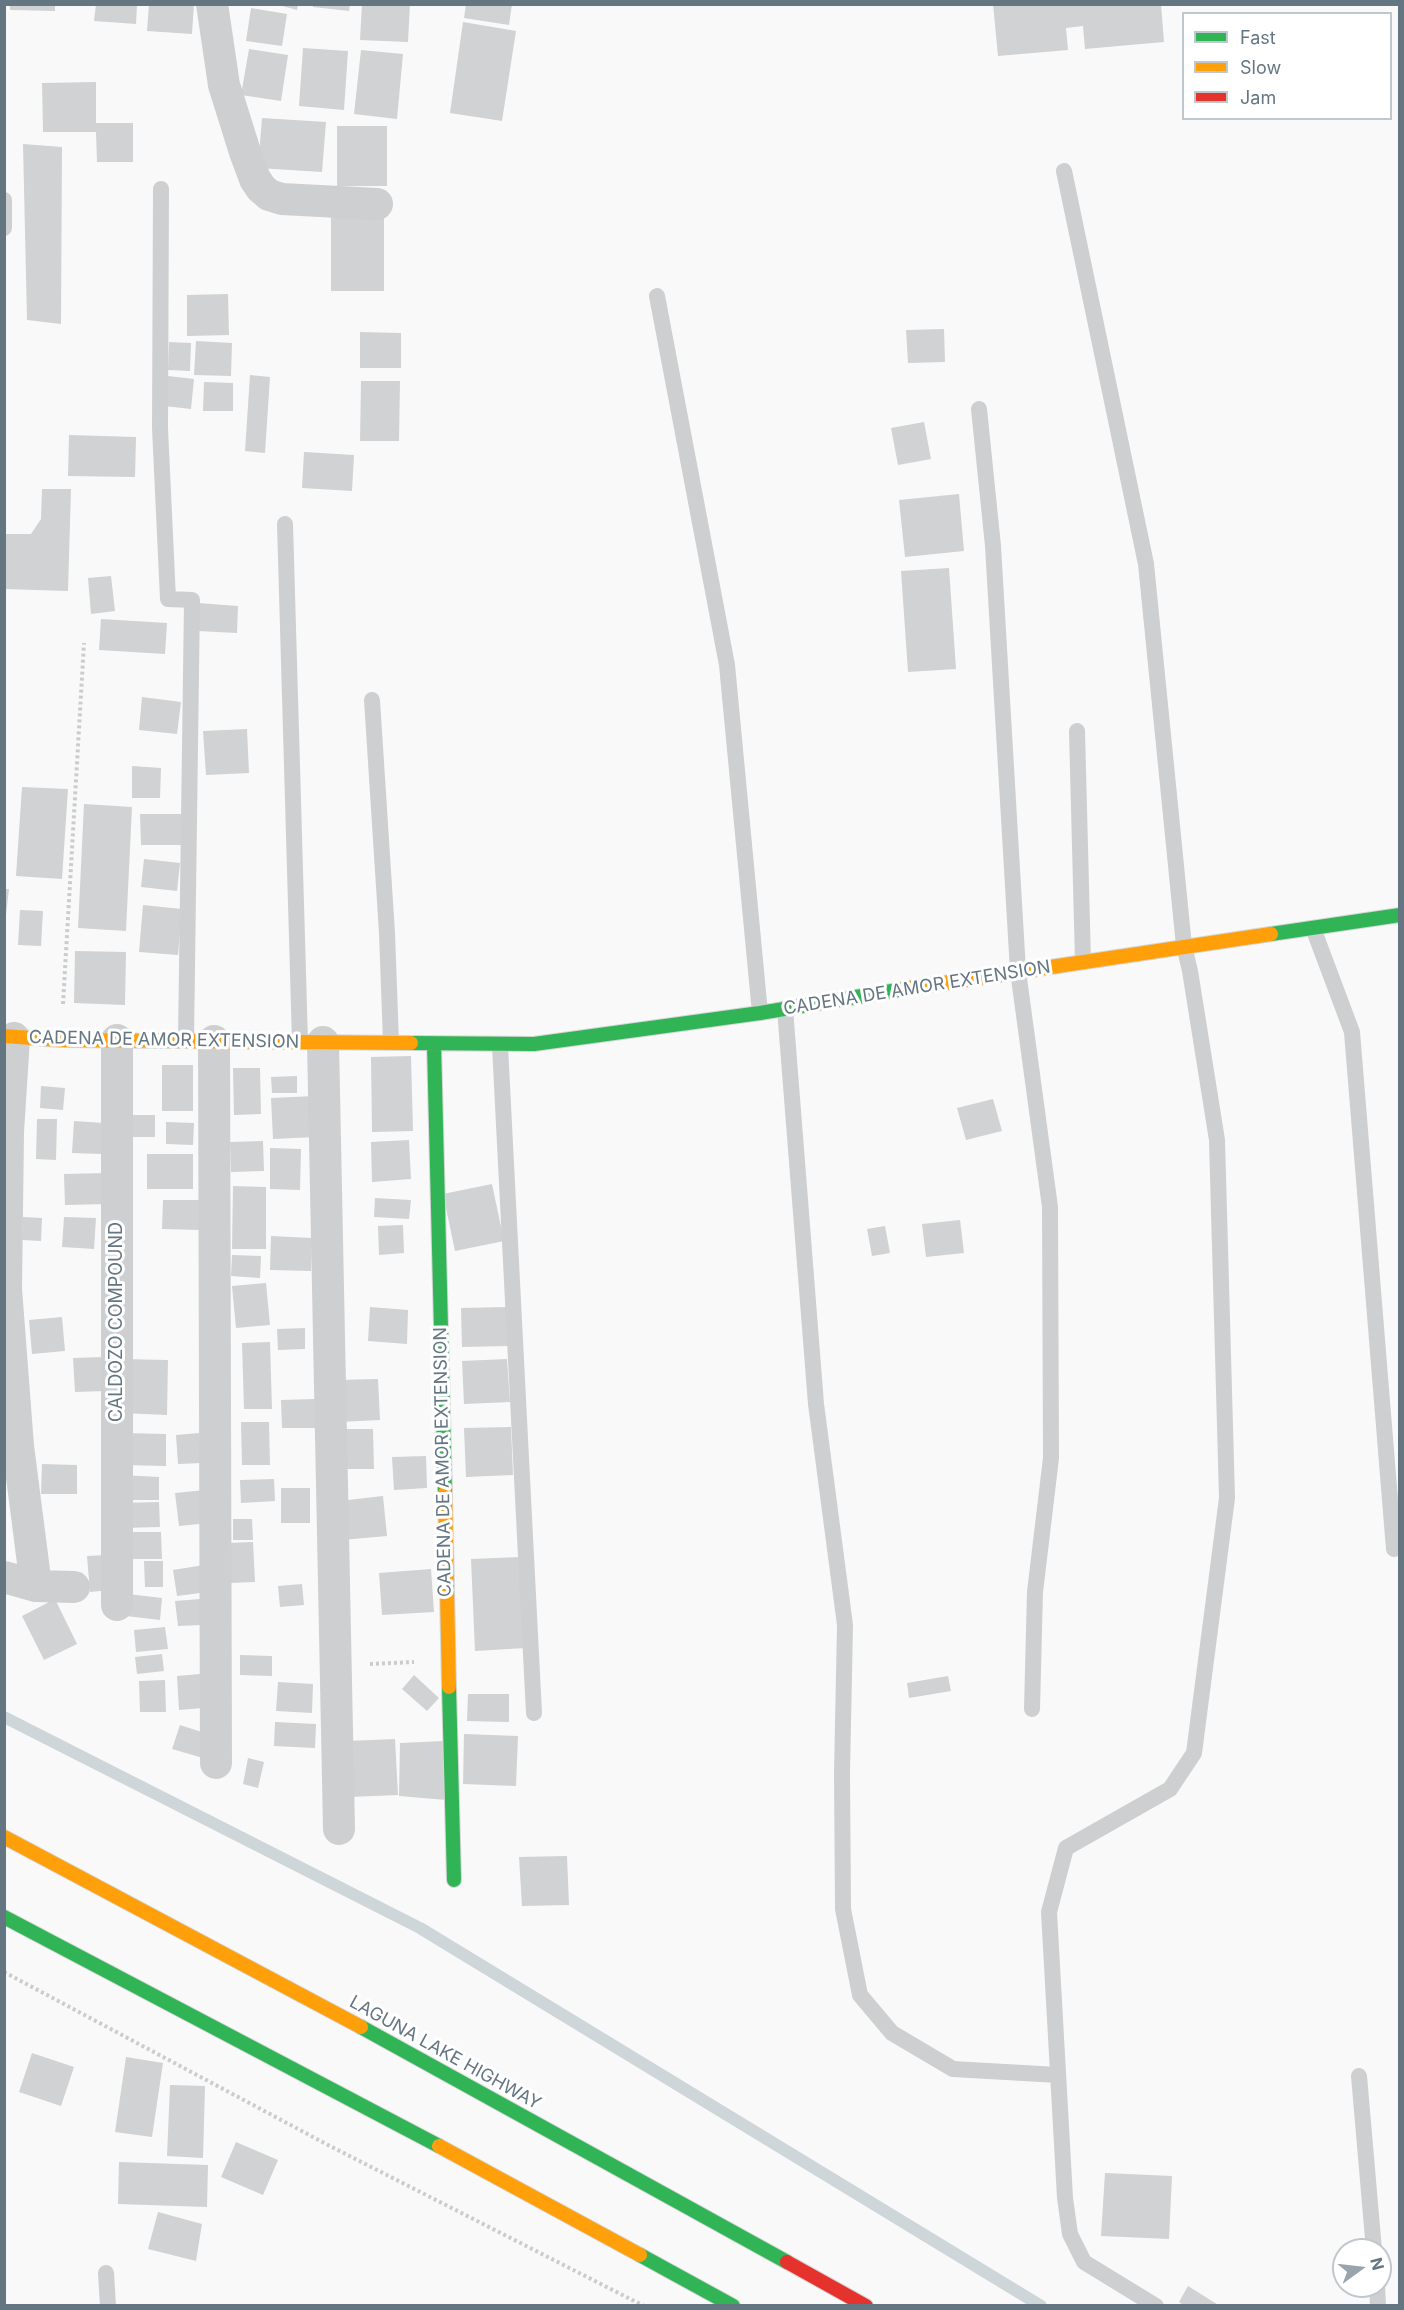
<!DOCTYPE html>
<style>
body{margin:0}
#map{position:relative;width:1404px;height:2310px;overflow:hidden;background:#f9f9f9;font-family:Inter,sans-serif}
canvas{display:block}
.frame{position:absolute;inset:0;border:6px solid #657683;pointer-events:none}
.legend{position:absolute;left:1182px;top:12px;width:210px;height:108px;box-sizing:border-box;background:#fff;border:2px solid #c1c8cd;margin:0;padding:8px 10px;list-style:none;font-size:18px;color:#657683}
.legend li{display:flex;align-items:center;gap:12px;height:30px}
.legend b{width:30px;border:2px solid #c1c8cd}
.north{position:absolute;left:1332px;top:2238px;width:60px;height:60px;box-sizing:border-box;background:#fff;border:2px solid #c1c8cd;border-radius:50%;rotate:75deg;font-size:16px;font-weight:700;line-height:24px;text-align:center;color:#657683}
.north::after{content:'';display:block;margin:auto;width:21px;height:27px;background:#99a4ac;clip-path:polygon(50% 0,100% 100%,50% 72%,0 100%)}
</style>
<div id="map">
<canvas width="1404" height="2310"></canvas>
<div class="frame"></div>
<ul class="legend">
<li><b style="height:8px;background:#30b455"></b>Fast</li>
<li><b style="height:8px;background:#ff9f0a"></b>Slow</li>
<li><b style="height:8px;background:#e5322d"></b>Jam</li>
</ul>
<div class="north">N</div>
</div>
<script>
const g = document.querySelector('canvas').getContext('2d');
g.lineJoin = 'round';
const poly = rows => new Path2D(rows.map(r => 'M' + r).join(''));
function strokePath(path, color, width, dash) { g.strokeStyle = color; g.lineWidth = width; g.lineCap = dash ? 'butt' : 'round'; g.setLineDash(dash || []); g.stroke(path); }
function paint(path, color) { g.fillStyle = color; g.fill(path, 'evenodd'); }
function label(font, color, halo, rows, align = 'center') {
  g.font = font + ' Inter,sans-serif'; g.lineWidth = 6; g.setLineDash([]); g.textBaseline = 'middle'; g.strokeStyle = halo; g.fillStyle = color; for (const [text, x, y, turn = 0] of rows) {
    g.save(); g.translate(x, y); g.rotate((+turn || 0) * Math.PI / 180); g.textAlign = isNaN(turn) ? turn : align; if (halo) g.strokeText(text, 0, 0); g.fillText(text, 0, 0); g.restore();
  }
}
strokePath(poly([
 [4,1717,420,1928,1041,2306]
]), '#ced6d9', 12);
paint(poly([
 [10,4,55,4,55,11,10,10],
 [96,4,137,4,136,24,94,21],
 [149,4,194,4,192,34,147,31],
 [275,4,298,4,297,10],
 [313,4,350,4,349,11,313,7],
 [362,4,410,4,408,42,360,40],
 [466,4,512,4,509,25,464,18],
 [993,4,1161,4,1164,42,1085,49,1083,26,1066,28,1068,50,998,56],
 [251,8,287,14,282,46,246,41],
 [463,22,516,31,502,121,450,113],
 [303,48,348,51,344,110,299,106],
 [249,49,288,55,281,101,241,95],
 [361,50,403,54,397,119,354,114],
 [96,82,96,123,133,123,133,162,97,162,96,132,43,132,42,83],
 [262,118,326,122,322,172,258,168],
 [337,126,387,126,387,186,337,186],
 [23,144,62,147,61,324,27,320],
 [331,215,384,215,384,291,331,291],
 [228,294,229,335,187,336,187,295],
 [944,329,945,362,908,363,906,330],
 [360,332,401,333,401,368,360,368],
 [196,341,232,343,231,376,194,375],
 [169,342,191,343,190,371,168,370],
 [250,375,270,377,265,453,245,451],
 [168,376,194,379,191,409,164,406],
 [361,381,400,381,399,441,360,441],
 [204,382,233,383,233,411,203,411],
 [924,422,931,459,898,465,891,428],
 [69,435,136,437,135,477,68,476],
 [304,452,354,455,352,491,302,488],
 [42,489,71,489,68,591,4,589,4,534,31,534,41,519],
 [959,494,964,551,905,557,899,500],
 [949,568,956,669,908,672,901,571],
 [111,576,115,611,91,614,88,578],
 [198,603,238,606,237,633,197,631],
 [101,619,167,623,165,654,99,650],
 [142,697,181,702,177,734,139,730],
 [247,729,249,773,206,775,203,731],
 [132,766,161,768,160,798,132,798],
 [22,787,68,789,62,879,16,876],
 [84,804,132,807,126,931,78,928],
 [140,814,181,814,181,845,141,845],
 [144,859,180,863,177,891,141,887],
 [4,889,9,889,6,915,4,915],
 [143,905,182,909,178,955,139,952],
 [20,910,43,911,41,946,18,945],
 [75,951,126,952,125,1005,74,1003],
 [411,1056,413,1131,372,1132,371,1057],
 [162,1065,193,1065,193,1111,162,1111],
 [233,1068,260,1068,261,1114,234,1115],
 [297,1076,297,1093,272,1093,271,1077],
 [41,1086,65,1088,63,1110,40,1108],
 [314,1096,316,1137,273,1139,271,1098],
 [993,1099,1002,1131,966,1140,957,1108],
 [127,1115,155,1115,155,1137,127,1137],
 [37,1119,57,1119,56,1160,36,1159],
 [74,1121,104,1123,102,1154,72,1153],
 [166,1122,194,1123,193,1145,166,1144],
 [409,1140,411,1179,372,1182,371,1142],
 [263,1141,264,1171,231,1172,230,1142],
 [270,1148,301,1149,300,1190,270,1189],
 [147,1154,193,1154,193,1189,147,1189],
 [108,1173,109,1204,65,1205,64,1174],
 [492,1184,504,1241,455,1251,443,1194],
 [233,1186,266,1187,266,1249,232,1249],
 [375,1198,411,1200,409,1219,374,1217],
 [163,1200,202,1200,201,1230,162,1229],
 [23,1217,42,1218,41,1241,22,1240],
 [64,1217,96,1218,94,1249,62,1247],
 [960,1220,964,1253,926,1257,922,1224],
 [403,1225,404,1253,379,1255,378,1226],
 [885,1226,890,1253,872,1256,867,1229],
 [271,1236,312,1238,311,1271,270,1270],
 [232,1255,261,1256,260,1278,231,1276],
 [266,1283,270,1325,236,1328,232,1286],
 [370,1307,408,1310,407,1344,368,1341],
 [509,1307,510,1346,462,1347,461,1308],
 [62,1317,65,1351,32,1354,29,1320],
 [305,1328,305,1349,278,1350,277,1329],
 [270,1342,272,1409,244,1409,242,1343],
 [104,1357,106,1391,75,1392,73,1358],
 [122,1359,168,1360,167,1415,121,1413],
 [507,1359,510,1402,464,1404,462,1361],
 [378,1379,380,1420,340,1422,338,1380],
 [315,1399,316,1428,282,1428,281,1400],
 [241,1422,269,1422,270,1465,242,1465],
 [511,1427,513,1475,466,1477,464,1428],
 [333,1429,373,1429,374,1469,334,1469],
 [123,1433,166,1434,166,1466,123,1465],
 [199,1433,201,1463,178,1464,176,1435],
 [426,1456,427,1488,394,1490,392,1457],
 [42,1464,77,1465,77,1494,41,1494],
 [121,1475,159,1477,159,1500,124,1500],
 [274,1479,275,1501,241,1503,240,1480],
 [281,1488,310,1488,310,1523,281,1523],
 [205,1490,209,1523,179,1526,175,1493],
 [383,1496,387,1536,342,1540,339,1501],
 [159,1502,160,1527,123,1528,123,1503],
 [233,1519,252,1519,253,1540,233,1540],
 [123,1532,161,1532,162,1559,124,1559],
 [253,1542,255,1582,230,1583,227,1543],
 [107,1555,110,1590,90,1592,87,1556],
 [521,1557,526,1648,475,1651,471,1559],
 [144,1561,163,1561,163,1587,145,1587],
 [204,1565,208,1592,177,1596,173,1570],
 [431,1569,434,1612,382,1615,379,1573],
 [302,1584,304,1605,280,1607,278,1586],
 [128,1594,162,1598,160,1620,126,1616],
 [55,1599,77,1644,44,1660,22,1616],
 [200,1599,201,1625,178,1626,175,1601],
 [165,1627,168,1649,136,1652,134,1630],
 [162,1654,164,1671,137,1674,135,1657],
 [240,1655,272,1656,272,1676,240,1675],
 [200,1674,203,1708,179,1710,177,1676],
 [414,1675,439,1698,427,1711,402,1689],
 [948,1676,951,1691,909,1698,907,1683],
 [165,1680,166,1712,140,1712,139,1681],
 [278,1682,313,1684,312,1713,276,1711],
 [468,1694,509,1694,509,1722,467,1721],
 [275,1722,316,1724,315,1748,274,1746],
 [180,1725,211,1735,203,1758,172,1749],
 [464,1734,518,1736,516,1786,463,1784],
 [395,1739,398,1795,350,1797,347,1741],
 [444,1741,446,1800,399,1796,400,1743],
 [248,1758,264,1762,258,1788,243,1784],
 [567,1856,569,1905,522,1906,519,1857],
 [32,2053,74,2067,61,2106,19,2092],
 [126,2057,163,2063,152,2137,115,2132],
 [170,2085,205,2086,203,2158,167,2156],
 [236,2142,278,2160,263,2195,221,2177],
 [119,2162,208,2165,207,2207,118,2204],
 [1105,2173,1172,2176,1169,2239,1101,2236],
 [158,2212,202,2224,196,2261,148,2249],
 [1188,2286,1220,2306,1185,2306,1179,2302]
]), '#d0d2d3');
const fast = poly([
 [1271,934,1400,915],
 [411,1043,534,1044,760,1013,904,989],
 [434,1044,445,1493],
 [449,1687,454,1880],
 [4,1917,439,2146],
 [361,2027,787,2262],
 [640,2255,733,2306]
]);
const slow = poly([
 [904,989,1271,934],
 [4,1036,60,1040,411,1043],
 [445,1493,449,1687],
 [4,1837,361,2027],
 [439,2146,640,2255]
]);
const jam = poly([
 [787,2262,866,2306]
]);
strokePath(fast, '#d5d6d7', 16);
strokePath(slow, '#d5d6d7', 16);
strokePath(jam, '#d5d6d7', 16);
strokePath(poly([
 [63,1004,84,643],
 [370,1664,414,1662],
 [4,1972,328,2145,644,2306]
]), '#cbcccd', 4, [3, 3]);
strokePath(poly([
 [1064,171,1146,564,1184,946,1190,971,1217,1140,1227,1498,1194,1753,1170,1789,1066,1848,1049,1912,1065,2198,1070,2234,1084,2262,1156,2306],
 [161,189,160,428,168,599,192,600,186,1040],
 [4,200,4,228],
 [657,296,727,665,760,1013],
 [979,409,993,546,1018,971,1050,1207,1051,1458,1035,1592,1032,1709],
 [285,524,300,1042],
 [372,700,387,933,391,1042],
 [1077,731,1083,962],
 [1313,928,1352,1032,1394,1549],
 [785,1009,816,1404,845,1625,842,1773,843,1909,860,1995,892,2033,953,2069,1058,2075],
 [500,1046,534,1713],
 [1359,2076,1374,2250],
 [106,2273,108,2306],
 [1377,2286,1378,2306]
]), '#cecfd0', 16);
strokePath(poly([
 [212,4,224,85,245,152,255,179,261,188,269,195,282,199,377,204],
 [14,1038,8,1132,6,1289,18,1446,36,1586],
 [117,1040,117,1605],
 [214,1041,216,1763],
 [323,1042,339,1829],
 [4,1577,36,1586,74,1587]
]), '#cecfd0', 32);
strokePath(fast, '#30b455', 14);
strokePath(slow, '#ff9f0a', 14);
strokePath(jam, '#e5322d', 14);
label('18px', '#657683', '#fff', [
 ["CADENA DE AMOR EXTENSION",917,988,-9],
 ["CADENA DE AMOR EXTENSION",164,1040,1],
 ["CALDOZO COMPOUND",117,1322,-90],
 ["CADENA DE AMOR EXTENSION",443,1462,-91],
 ["LAGUNA LAKE HIGHWAY",445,2053,29]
]);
</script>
